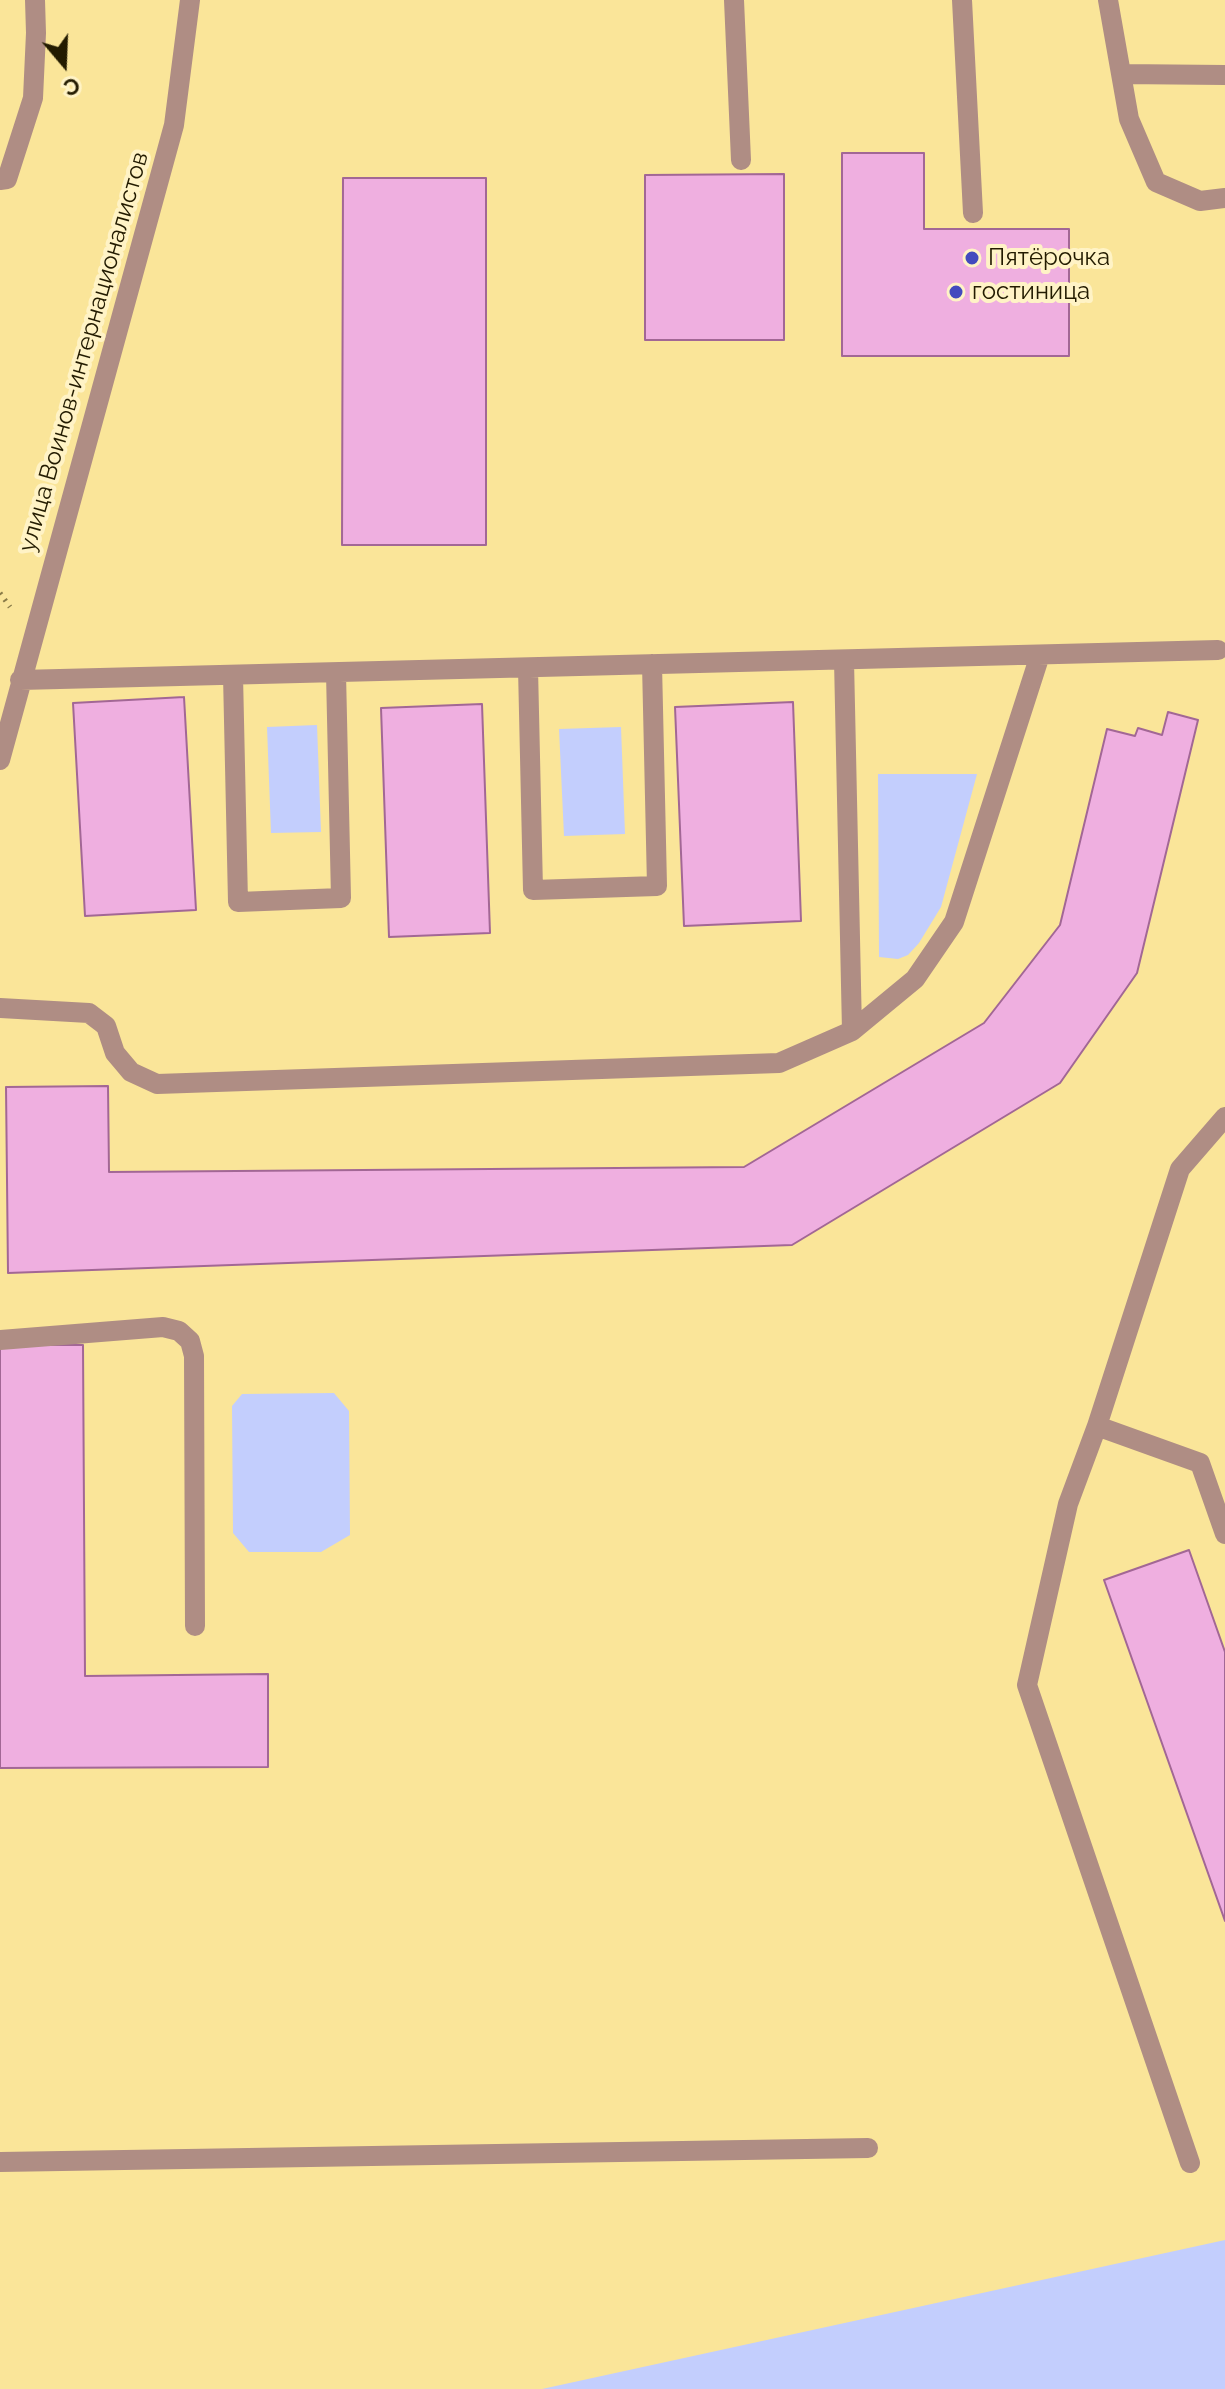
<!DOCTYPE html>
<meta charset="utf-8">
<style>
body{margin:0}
#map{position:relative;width:1225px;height:2389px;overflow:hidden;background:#fae599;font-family:Raleway,sans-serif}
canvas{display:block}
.north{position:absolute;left:24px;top:24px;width:80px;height:80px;-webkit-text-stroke:6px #fff3c6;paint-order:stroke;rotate:161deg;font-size:22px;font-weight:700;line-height:32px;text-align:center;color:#231b00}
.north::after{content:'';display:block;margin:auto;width:28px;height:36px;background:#231b00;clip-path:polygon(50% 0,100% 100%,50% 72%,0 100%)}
</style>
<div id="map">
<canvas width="1225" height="2389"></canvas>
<div class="north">С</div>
</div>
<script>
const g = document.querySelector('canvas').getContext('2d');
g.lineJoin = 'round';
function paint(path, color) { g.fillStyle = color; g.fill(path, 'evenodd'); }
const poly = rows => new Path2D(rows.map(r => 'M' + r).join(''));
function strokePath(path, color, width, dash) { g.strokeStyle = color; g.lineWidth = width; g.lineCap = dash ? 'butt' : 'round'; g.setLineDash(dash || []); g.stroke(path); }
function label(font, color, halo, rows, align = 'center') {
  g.font = font + ' Raleway,sans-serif'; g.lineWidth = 8; g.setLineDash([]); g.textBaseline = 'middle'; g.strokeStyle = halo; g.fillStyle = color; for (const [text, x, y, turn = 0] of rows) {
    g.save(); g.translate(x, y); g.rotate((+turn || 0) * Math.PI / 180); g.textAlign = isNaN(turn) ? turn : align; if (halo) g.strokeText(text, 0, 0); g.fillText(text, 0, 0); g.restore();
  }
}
paint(poly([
 [317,725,321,832,271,833,267,727],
 [621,727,625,834,564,836,559,729],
 [878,774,977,774,941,907,919,943,908,955,898,959,879,957],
 [334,1393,349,1411,350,1535,321,1552,249,1552,233,1533,232,1406,242,1394],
 [1225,2240,1225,2389,542,2389]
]), '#c3cefd');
const building = poly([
 [842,153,924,153,924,229,1069,229,1069,356,842,356,842,153],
 [784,174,784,340,645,340,645,175,784,174],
 [343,178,486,178,486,545,342,545,343,178],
 [184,697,196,910,85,916,73,703,184,697],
 [793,702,801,921,684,926,675,707,793,702],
 [482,704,490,933,389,937,381,708,482,704],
 [1168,712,1198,720,1137,973,1060,1083,792,1245,8,1273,6,1087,108,1086,109,1172,744,1167,984,1023,1060,925,1107,729,1135,736,1138,728,1162,735,1168,712],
 [0,1345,83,1345,85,1676,268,1674,268,1767,0,1768,0,1345],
 [1189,1550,1225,1652,1225,1921,1104,1580,1189,1550]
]);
paint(building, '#efafe0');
strokePath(building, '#a26795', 2);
strokePath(poly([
 [0,593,10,607]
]), '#897b48', 5, [2, 6]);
strokePath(poly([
 [734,0,741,160],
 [962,0,973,213],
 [1108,0,1129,119,1156,182,1200,201,1225,198],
 [1121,74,1225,75],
 [0,180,7,179,33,98,36,33,35,0],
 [844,660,852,1031],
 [528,668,533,890,657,886,652,664],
 [233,675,238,902,341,898,336,673],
 [20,680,1218,650],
 [0,760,174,125,190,0],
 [0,1008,89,1013,106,1026,115,1053,131,1072,157,1084,779,1063,852,1031,915,979,954,922,1040,655],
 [0,1340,163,1327,179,1331,190,1341,194,1356,195,1626],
 [1097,1426,1200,1463,1225,1534],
 [0,2162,868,2148],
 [1190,2163,1027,1685,1068,1504,1097,1426,1180,1169,1225,1117]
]), '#af8d84', 20);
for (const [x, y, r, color] of [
 [972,258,8,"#434abe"],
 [956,292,8,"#434abe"]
]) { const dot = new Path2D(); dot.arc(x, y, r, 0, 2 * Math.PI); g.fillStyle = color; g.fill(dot); strokePath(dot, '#fff3c6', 3); }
label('24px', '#231b00', '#fff3c6', [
 ["Пятёрочка",988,258],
 ["гостиница",972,292]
], 'left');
label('24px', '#231b00', '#fff3c6', [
 ["улица Воинов-интернационалистов",84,352,-74]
]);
</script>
